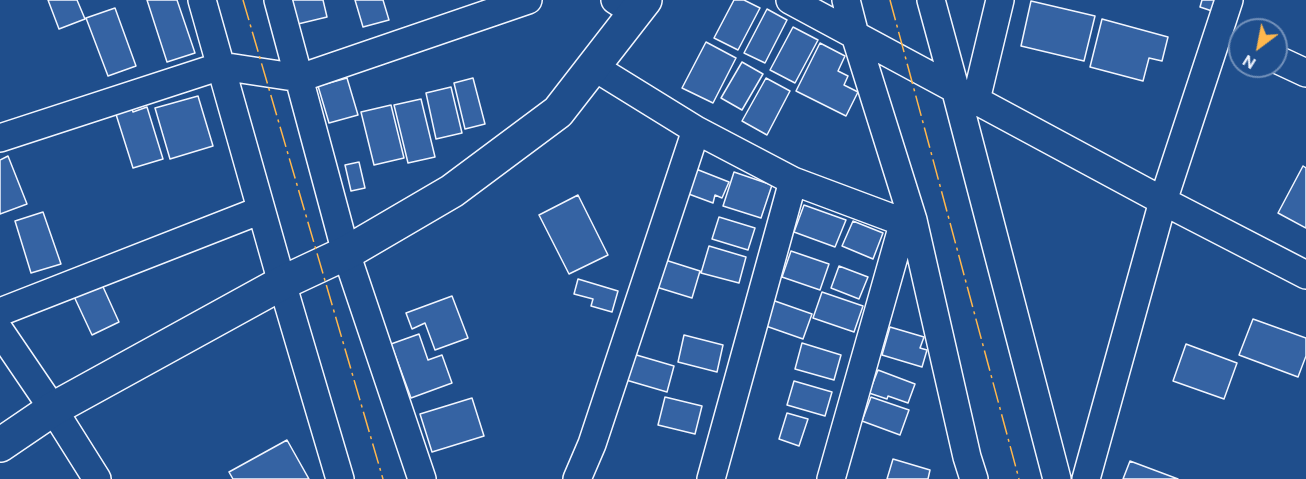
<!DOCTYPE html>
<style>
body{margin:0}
#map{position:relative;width:1306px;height:479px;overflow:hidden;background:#1f4e8c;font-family:"DM Sans",sans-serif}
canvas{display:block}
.north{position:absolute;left:1228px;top:18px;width:60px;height:60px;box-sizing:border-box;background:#1f4e8c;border:2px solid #7391ba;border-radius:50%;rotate:212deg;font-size:16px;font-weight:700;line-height:24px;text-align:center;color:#f2f6ff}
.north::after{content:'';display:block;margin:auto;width:21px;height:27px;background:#ffb74d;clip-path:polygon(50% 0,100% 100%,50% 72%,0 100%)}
</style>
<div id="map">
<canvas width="1306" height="479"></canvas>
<div class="north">N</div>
</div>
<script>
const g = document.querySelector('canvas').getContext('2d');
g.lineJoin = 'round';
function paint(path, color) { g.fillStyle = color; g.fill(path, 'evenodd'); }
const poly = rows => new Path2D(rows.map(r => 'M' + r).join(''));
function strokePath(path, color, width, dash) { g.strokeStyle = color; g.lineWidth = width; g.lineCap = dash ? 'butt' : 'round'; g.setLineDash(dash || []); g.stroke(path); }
const building = poly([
 [48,0,77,0,85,19,59,29,48,0],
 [147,0,177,0,195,53,167,62,147,0],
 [291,0,323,0,327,17,298,24,291,0],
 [355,0,383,0,389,20,363,27,355,0],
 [734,0,744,0,760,8,738,50,714,38,734,0],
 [1202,0,1215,0,1212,11,1200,7,1202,0],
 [1031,1,1095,16,1084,61,1021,46,1031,1],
 [115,8,136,66,108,76,86,18,115,8],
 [767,9,787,20,765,63,744,53,767,9],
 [1102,19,1168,37,1162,61,1149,58,1143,81,1090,67,1102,19],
 [793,27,818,40,795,83,770,70,793,27],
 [706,42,736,58,713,103,682,88,706,42],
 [820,43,845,56,838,71,848,76,844,85,858,92,846,116,796,91,820,43],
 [742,62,763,74,742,110,721,98,742,62],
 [347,78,358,115,329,123,318,86,347,78],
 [473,78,485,124,465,129,454,83,473,78],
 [766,78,790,91,767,135,742,121,766,78],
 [451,87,462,133,436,139,426,93,451,87],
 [198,96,213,146,170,159,155,108,198,96],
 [421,99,435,157,408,163,394,105,421,99],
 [130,103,133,112,147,107,163,159,133,168,114,108,130,103],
 [391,105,404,158,374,165,361,112,391,105],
 [8,156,27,204,0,214,0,160,8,156],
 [359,162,365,188,351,191,345,165,359,162],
 [1303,166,1306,168,1306,228,1278,213,1303,166],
 [696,169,729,182,722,198,715,195,713,203,686,193,696,169],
 [734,172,772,185,761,218,723,206,734,172],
 [578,195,608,255,569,274,539,215,578,195],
 [804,205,846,220,835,247,794,232,804,205],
 [43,212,61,264,31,273,15,221,43,212],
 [719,217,755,228,748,250,712,239,719,217],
 [853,221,883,233,873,259,842,246,853,221],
 [709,246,746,257,739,283,701,273,709,246],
 [791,251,829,264,820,290,782,277,791,251],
 [662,259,700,271,692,298,653,286,662,259],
 [839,266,868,277,859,299,831,288,839,266],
 [99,278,119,322,92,335,71,290,99,278],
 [578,279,618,291,612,312,591,306,593,299,574,294,578,279],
 [822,292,863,306,854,332,813,318,822,292],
 [452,296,468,338,435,350,425,323,412,329,406,313,452,296],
 [772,300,812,314,803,339,763,325,772,300],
 [1253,319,1306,338,1306,356,1298,377,1239,355,1253,319],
 [890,327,924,337,920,348,927,350,922,367,882,355,890,327],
 [419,334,428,360,442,355,452,383,411,398,391,344,419,334],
 [684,335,723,345,717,372,678,362,684,335],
 [802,343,841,355,834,380,795,369,802,343],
 [1186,344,1237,363,1224,399,1173,381,1186,344],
 [633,354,674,366,667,392,626,380,633,354],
 [878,370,915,384,908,403,888,396,887,399,869,393,878,370],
 [794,381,832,392,825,416,787,405,794,381],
 [665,397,702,406,695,434,658,425,665,397],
 [871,397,909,410,900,435,862,421,871,397],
 [472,398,484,436,432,452,420,414,472,398],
 [787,413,808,419,799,446,779,439,787,413],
 [287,440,309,479,233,479,229,472,287,440],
 [893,459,930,470,928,479,887,479,893,459],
 [1130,461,1178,479,1123,479,1130,461]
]);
paint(building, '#3563a3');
strokePath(building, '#f2f6ff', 1.5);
const minor = poly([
 [202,0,282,283,340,479],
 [278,0,346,253,422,479],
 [615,0,635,13],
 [790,0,1163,201,1306,275],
 [846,0,855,35,913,220,967,457,974,479],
 [931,0,955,88,1057,479],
 [1276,59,1306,73],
 [594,67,696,130,793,181,892,218,904,221,913,220],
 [976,100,1000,0],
 [0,138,221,66,300,78,528,0],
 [0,312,261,210],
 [0,331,53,409,97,479],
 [577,479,592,444,696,130],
 [711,479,793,181],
 [831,479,904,221],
 [1086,479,1163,201,1229,0]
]);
const major = poly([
 [0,445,53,409,282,283,346,253,452,191,558,112,645,0]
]);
strokePath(minor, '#f2f6ff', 30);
strokePath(major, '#f2f6ff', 36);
strokePath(minor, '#1f4e8c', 27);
strokePath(major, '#1f4e8c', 33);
strokePath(poly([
 [243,0,383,479],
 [890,0,1019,479]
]), '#ffb74d', 1.5, [21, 4.5, 3, 4.5]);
</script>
